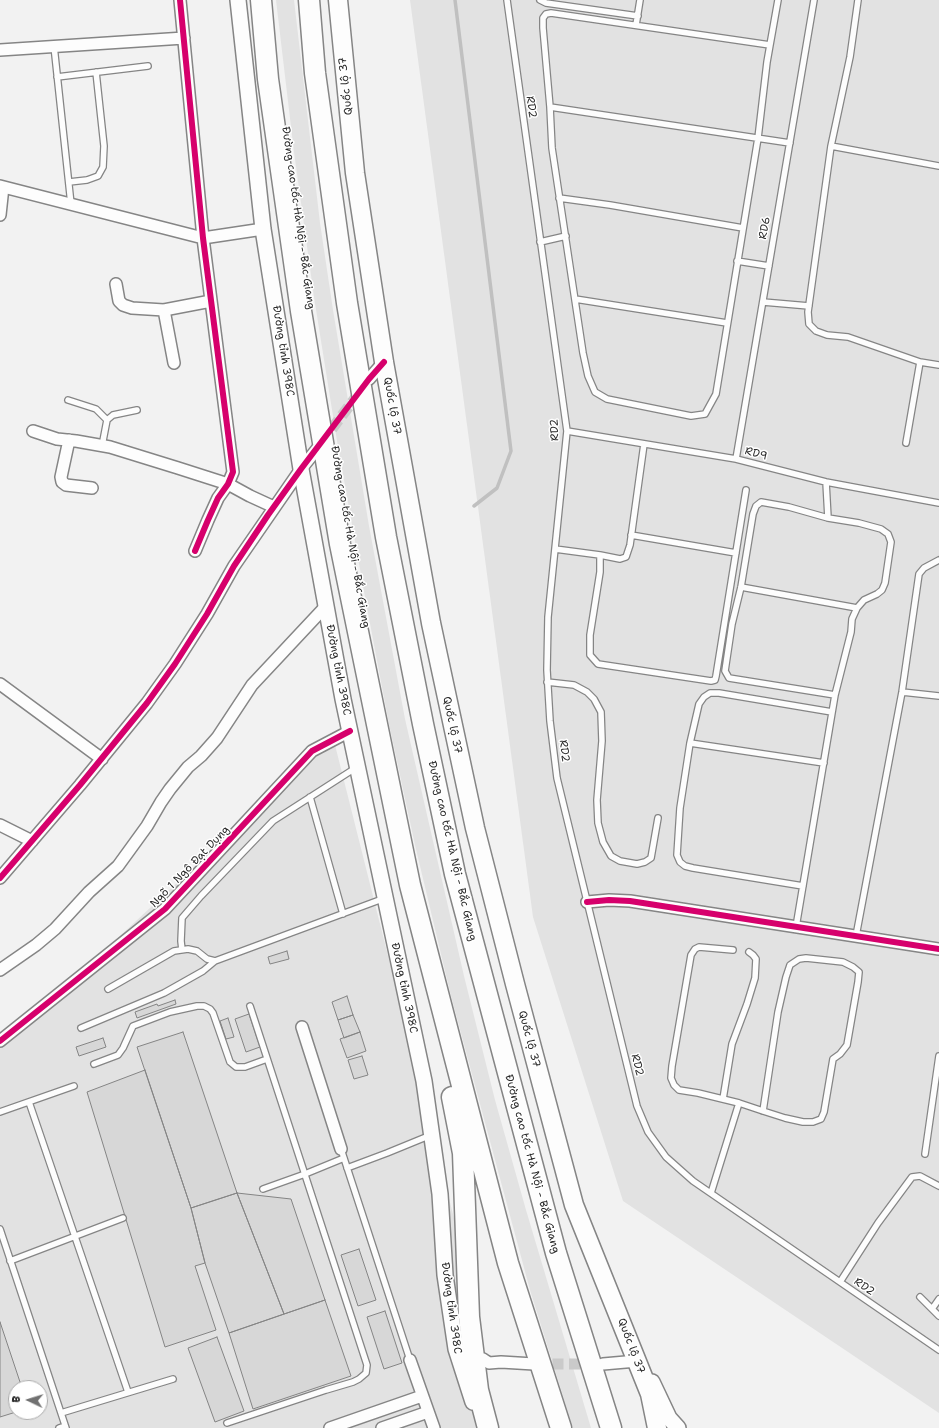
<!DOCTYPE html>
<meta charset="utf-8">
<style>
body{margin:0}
#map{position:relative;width:939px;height:1428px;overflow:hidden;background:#f2f2f2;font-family:"Shantell Sans",sans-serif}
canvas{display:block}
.north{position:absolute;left:8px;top:1380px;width:40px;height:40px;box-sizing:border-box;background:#fff;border:1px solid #aaa;border-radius:50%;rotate:274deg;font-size:11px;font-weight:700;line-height:16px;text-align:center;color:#2b2b2b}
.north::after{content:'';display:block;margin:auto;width:14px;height:18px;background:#717171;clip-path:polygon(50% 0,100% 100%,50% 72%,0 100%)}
</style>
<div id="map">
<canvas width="939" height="1428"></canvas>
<div class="north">B</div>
</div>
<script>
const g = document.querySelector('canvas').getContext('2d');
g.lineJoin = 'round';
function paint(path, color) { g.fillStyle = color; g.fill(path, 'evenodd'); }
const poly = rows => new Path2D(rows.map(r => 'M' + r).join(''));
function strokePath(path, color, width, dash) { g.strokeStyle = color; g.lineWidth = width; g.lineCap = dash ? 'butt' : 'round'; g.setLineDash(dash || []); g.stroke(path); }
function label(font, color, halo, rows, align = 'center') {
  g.font = font + ' "Shantell Sans",sans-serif'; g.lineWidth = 3; g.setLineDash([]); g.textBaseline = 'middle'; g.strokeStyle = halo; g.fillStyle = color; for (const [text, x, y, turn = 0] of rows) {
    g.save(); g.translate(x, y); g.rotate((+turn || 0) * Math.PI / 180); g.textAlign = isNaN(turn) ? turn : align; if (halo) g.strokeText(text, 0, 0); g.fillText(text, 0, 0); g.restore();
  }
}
paint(poly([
 [276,0,294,0,320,223,333,310,369,526,405,719,464,976,495,1100,526,1210,591,1428,573,1428,530,1290,451,996,415,845,389,724,365,597,337,441,314,297,294,152],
 [410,0,939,0,939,1413,623,1201,533,917],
 [333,737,470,1282,494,1428,0,1428,0,1048],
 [16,1388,40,1388,40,1412,16,1412]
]), '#e2e2e2');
strokePath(poly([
 [455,0,511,451,497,488,474,506]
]), '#c0c0c0', 3.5);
const building = poly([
 [287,951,289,959,270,964,268,957,287,951],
 [347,996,353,1015,338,1020,332,1002,347,996],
 [175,1000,176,1004,137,1018,135,1012,157,1004,158,1006,175,1000],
 [249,1014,260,1047,246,1052,235,1019,249,1014],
 [353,1015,360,1032,344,1038,338,1020,353,1015],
 [228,1018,234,1037,226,1039,220,1021,228,1018],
 [183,1032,237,1193,191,1208,137,1047,183,1032],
 [360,1032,366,1051,347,1058,340,1039,360,1032],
 [103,1038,106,1047,79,1056,76,1047,103,1038],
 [362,1056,368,1075,354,1079,348,1060,362,1056],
 [145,1070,191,1208,205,1263,195,1266,216,1330,165,1347,87,1092,145,1070],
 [237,1193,284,1314,229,1333,205,1263,191,1208,237,1193],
 [237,1193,291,1199,325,1300,284,1314,237,1193],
 [359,1249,376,1300,358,1306,341,1255,359,1249],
 [325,1300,351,1376,253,1409,229,1333,325,1300],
 [385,1311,402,1363,384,1369,367,1317,385,1311],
 [0,1322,22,1388,16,1388,16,1412,0,1417,0,1322],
 [217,1337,244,1411,215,1422,188,1348,217,1337]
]);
paint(building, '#d7d7d7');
strokePath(building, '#858585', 1);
strokePath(poly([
 [322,442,362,389],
 [536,1364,595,1364]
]), '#cacaca', 11, [11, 5.5]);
const service = poly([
 [507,0,567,431,548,617,547,670,550,721,557,778,637,1106,648,1132,666,1157,693,1181,939,1350],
 [540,0,546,3,638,16],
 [858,0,850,57,831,146,808,312,809,324,816,331,827,335,848,337,920,362,939,365],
 [636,25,640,0],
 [770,45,551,13,546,14,543,18,543,28,550,107,552,148,583,353,588,376,595,392,607,399,691,416,705,414,716,394,758,138,767,62,770,45,778,0],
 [54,46,71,204],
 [57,77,148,66],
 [550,107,790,143],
 [831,146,939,166],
 [69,182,87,180,98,176,103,167,104,146,96,72],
 [559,198,610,205,743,228],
 [540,242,566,236],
 [737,261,769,266],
 [575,299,727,323],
 [763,302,809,306],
 [68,400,96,409,107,420],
 [567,431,736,459,826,482,939,503],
 [906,443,920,362],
 [102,446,107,420,113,415,137,410],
 [736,459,814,0],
 [826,482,828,518],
 [631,535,736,553],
 [555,549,600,555,600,572,590,635,590,655,598,664,711,681,715,680,716,676,746,490],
 [600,555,620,559,626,557,630,545,644,444],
 [741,587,857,608],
 [547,682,574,685,587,692,594,699,601,712,602,741,597,800,598,823,603,842,611,856,620,861,637,864,645,862,651,858,658,818],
 [902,692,939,696],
 [690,743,824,763],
 [310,797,343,914],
 [803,886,693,868,685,866,680,862,677,855,680,808,690,743,699,704,704,697,710,693,719,693,832,712],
 [796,927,835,695,851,632,852,619,857,608,864,600,877,594,882,590,885,583,891,542,888,534,881,529,859,523,828,518,789,507,761,502,756,506,753,514,741,587,732,624,725,671,729,678,835,695],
 [856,936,902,692,919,574,924,568,939,560],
 [182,950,181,941,182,918,201,896,273,821,357,767],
 [108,989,174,951,188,949,197,951,207,959,215,961,385,898],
 [81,1028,164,993,203,971,215,961],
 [94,1064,118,1055,123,1048,133,1026,170,1012,197,1006,204,1006,210,1009,213,1013,230,1062,236,1067,245,1067,267,1059],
 [723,1099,732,1044,747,1004,755,978,756,959,753,955,749,952],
 [29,1102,128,1392],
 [739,1103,763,1111,785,1118,803,1122,813,1122,821,1119,824,1112,833,1059,840,1054,847,1045,858,982,859,972,853,967,843,962,806,958,799,959,790,965,786,977,778,1012,763,1111],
 [0,1112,74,1086],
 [341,1149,410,1360],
 [925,1154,939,1056],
 [347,1168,387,1153,431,1135],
 [263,1189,305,1174,344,1158],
 [711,1193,739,1103,698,1093,679,1090,674,1085,671,1078,672,1066,691,955,695,949,699,947,733,950],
 [0,1229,66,1428],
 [10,1261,123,1218],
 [840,1282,878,1223,912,1177,920,1176,939,1186],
 [920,1297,939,1316],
 [932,1309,939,1299],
 [61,1413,173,1379],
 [227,1423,326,1390,353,1382,359,1379,366,1373,367,1365,250,1006],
 [59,1428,65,1426]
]);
const minor = poly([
 [180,0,203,238,233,472,228,484,218,498,208,520,195,551],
 [0,50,184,38],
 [0,186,203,238,263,229],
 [0,215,3,187],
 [116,284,119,301,123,305,132,308,164,310,211,301],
 [164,310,174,363],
 [369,379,384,362],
 [33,431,57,439,76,441,110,447,178,468,228,484,250,496,274,507],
 [69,440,61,477,62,482,66,485,92,488],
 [0,684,102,759],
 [0,825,32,841],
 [0,878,80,785,147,703,175,664,207,614,234,566,301,469,317,449],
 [587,902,609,900,630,901,939,949],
 [0,970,36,945,55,929,89,892,118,866,147,826,161,802,170,789,188,767,201,756,217,738,252,685,326,606],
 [302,1027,341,1149],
 [0,1041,165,909,312,751,350,731],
 [474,1358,483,1359,489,1363,501,1362,534,1364],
 [410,1360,434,1428],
 [603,1364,637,1361],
 [330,1428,422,1396],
 [382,1428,428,1412]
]);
const secondary = poly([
 [238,0,263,229,301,469,343,699,424,1081,440,1194,445,1275,456,1349,473,1402],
 [652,1382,669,1418,678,1428]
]);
const trunk = poly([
 [338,0,355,173,384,362,431,623,475,828,515,984,574,1205,650,1394,657,1428]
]);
const motorway = poly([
 [261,0,268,79,301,311,340,544,410,885,508,1263,561,1428],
 [309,0,315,73,347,303,386,537,423,724,455,874,556,1253,611,1428],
 [452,1097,463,1153,469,1317,478,1390,488,1428]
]);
strokePath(service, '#858585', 8);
strokePath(minor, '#858585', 14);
strokePath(secondary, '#858585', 18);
strokePath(trunk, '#858585', 21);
strokePath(motorway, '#858585', 23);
strokePath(service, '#fdfdfd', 5.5);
strokePath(minor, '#fdfdfd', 11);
strokePath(secondary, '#fdfdfd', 15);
strokePath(trunk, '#fdfdfd', 18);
strokePath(motorway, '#fdfdfd', 20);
strokePath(poly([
 [180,0,203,238,233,472,228,484,218,498,208,520,195,551],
 [0,878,80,785,147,703,175,664,207,614,234,566,268,515,301,469,369,379,384,362],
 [587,902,609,900,630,901,939,949],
 [0,1041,165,909,312,751,350,731]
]), '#d6006c', 6);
label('11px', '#2b2b2b', '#fff', [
 ["Quốc lộ 37",346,86,-96],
 ["RD2",531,107,82],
 ["Đường cao tốc Hà Nội - Bắc Giang",298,218,82],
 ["RD6",765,228,-80],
 ["Đường tỉnh 398C",283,351,81],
 ["Quốc lộ 37",392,406,80],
 ["RD2",555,430,-92],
 ["RD9",756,454,15],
 ["Đường cao tốc Hà Nội - Bắc Giang",350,537,80],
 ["Đường tỉnh 398C",338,670,79],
 ["Quốc lộ 37",452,725,78],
 ["RD2",564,751,83],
 ["Đường cao tốc Hà Nội - Bắc Giang",452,851,77],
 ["Ngõ 1 Ngô Đạt Dụng",190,867,-46],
 ["Đường tỉnh 398C",404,988,78],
 ["Quốc lộ 37",529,1039,75],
 ["RD2",637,1065,76],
 ["Đường cao tốc Hà Nội - Bắc Giang",532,1164,75],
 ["RD2",864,1287,35],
 ["Đường tỉnh 398C",451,1308,82],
 ["Quốc lộ 37",631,1346,69]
]);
</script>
